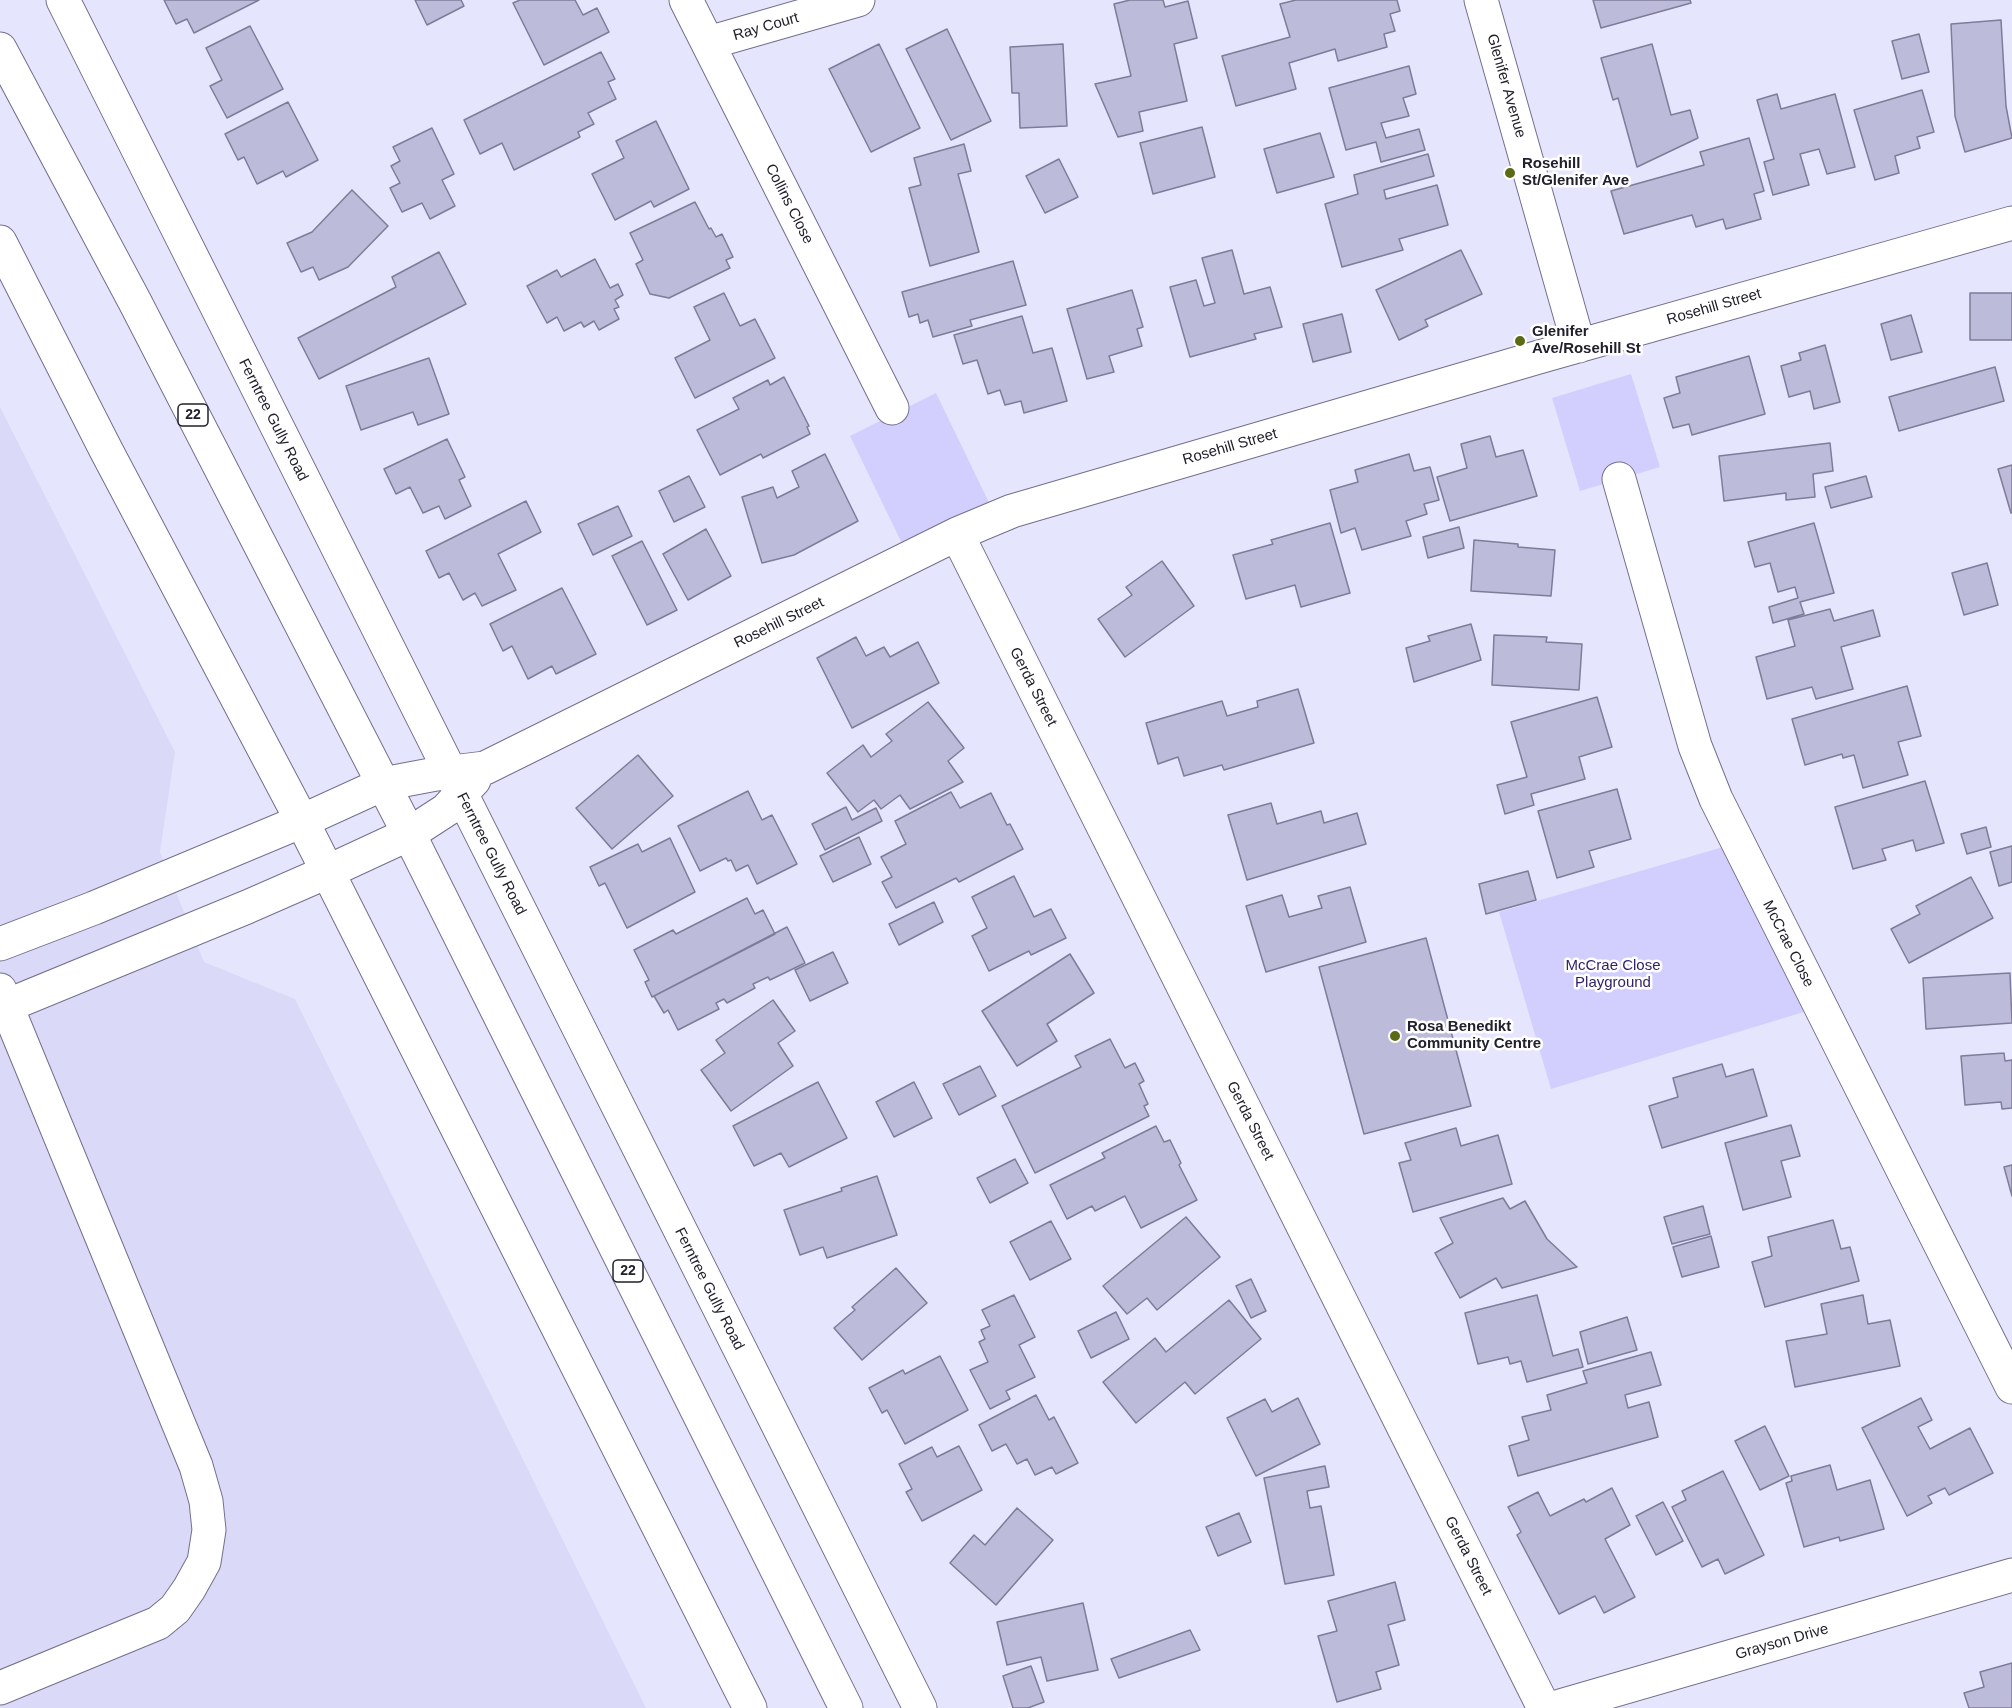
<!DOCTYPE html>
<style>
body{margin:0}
canvas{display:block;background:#e6e5fe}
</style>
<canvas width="2012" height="1708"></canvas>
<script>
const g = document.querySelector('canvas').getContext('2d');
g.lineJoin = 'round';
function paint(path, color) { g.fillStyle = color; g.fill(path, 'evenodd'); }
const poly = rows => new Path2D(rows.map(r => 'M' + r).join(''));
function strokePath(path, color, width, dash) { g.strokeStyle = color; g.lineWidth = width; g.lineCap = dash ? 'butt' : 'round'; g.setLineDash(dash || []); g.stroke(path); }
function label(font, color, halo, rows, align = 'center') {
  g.font = font + ' Arial,sans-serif'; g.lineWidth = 5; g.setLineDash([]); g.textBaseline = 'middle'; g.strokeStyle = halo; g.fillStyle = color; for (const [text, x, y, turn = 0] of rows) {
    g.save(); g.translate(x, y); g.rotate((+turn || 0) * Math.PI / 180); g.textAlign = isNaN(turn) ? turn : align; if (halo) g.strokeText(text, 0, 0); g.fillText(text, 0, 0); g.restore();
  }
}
paint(poly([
 [0,407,175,752,160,852,204,962,295,999,646,1708,0,1708]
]), '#dbd9f8');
paint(poly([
 [1631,374,1660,467,1580,491,1552,398],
 [936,393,996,517,909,558,850,436],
 [1737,843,1820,1007,1551,1089,1499,912]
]), '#d2cfff');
const building = poly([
 [164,0,259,0,194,33,187,19,176,24,164,0],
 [415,0,461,0,464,6,427,25,415,0],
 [520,0,575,0,583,15,597,8,609,32,544,65,513,3,520,0],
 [1130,0,1163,0,1165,7,1188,1,1197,38,1174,44,1187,101,1139,112,1143,131,1118,137,1095,84,1131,76,1114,4,1130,0],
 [1296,0,1397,0,1400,11,1390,14,1395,31,1384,34,1387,47,1338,61,1335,49,1289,63,1296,89,1236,106,1222,56,1290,37,1280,4,1296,0],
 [1593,0,1690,0,1691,3,1601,28,1593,0],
 [2001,20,2006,106,2012,138,1965,152,1955,116,1951,24,2001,20],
 [250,26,283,89,227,118,210,86,222,80,206,48,250,26],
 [947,29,991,121,951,140,906,49,947,29],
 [1919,34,1929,72,1902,79,1892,41,1919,34],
 [879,44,920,128,871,152,829,69,879,44],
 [1063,44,1067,126,1020,128,1019,93,1012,93,1010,47,1063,44],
 [1652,44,1671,115,1690,110,1698,138,1637,167,1618,98,1613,100,1601,58,1652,44],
 [601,52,615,79,608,82,616,99,588,113,594,124,578,132,580,137,514,170,502,143,480,154,464,120,601,52],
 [1409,66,1416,94,1403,98,1409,116,1381,123,1386,138,1419,129,1425,150,1381,162,1376,142,1346,150,1329,88,1409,66],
 [1922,90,1934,132,1917,137,1920,148,1895,156,1899,173,1875,180,1854,110,1922,90],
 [1777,94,1781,109,1835,94,1855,167,1827,174,1819,149,1800,154,1809,185,1773,195,1764,162,1774,159,1757,100,1777,94],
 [288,102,318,160,286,177,283,171,257,184,244,157,238,160,225,134,288,102],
 [656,121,689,189,654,207,651,201,615,220,592,174,624,158,616,141,656,121],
 [1202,127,1215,177,1153,194,1140,143,1202,127],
 [432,128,454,174,442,180,455,206,430,219,422,203,402,212,390,188,400,183,391,166,400,161,393,147,432,128],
 [1320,133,1334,177,1277,193,1264,149,1320,133],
 [1749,138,1764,191,1754,194,1761,219,1726,229,1723,219,1696,227,1692,215,1624,234,1611,191,1704,165,1700,152,1749,138],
 [964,144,971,171,958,174,979,252,930,266,909,188,921,185,914,158,964,144],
 [1428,154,1434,176,1384,190,1386,199,1437,185,1448,225,1399,239,1403,250,1342,267,1325,204,1358,194,1354,175,1428,154],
 [1059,159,1078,197,1045,213,1026,176,1059,159],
 [352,190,388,226,348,267,319,280,313,267,301,272,287,243,312,232,352,190],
 [695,202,709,229,711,228,716,237,722,234,733,257,726,260,730,268,669,298,650,294,636,264,643,260,630,233,695,202],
 [1232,250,1244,294,1270,287,1282,327,1254,334,1256,339,1190,357,1170,287,1196,280,1204,306,1215,303,1202,258,1232,250],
 [1461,250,1482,294,1425,320,1428,326,1399,340,1376,290,1461,250],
 [439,252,466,304,319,379,298,338,396,287,392,277,439,252],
 [595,259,610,288,618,284,623,295,615,300,619,307,614,309,619,319,599,330,594,321,584,327,581,322,564,331,557,317,547,323,527,286,557,270,561,277,595,259],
 [1013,261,1026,305,970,320,972,326,933,337,928,320,920,323,918,314,909,317,902,292,1013,261],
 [1132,290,1143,327,1137,329,1142,346,1109,356,1114,372,1087,379,1067,309,1132,290],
 [724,293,740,326,755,319,775,358,695,398,675,358,710,340,694,307,724,293],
 [1970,293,2012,293,2012,340,1970,340,1970,293],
 [1342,314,1351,352,1313,362,1303,324,1342,314],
 [1911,315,1922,352,1891,360,1881,324,1911,315],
 [1022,316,1033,353,1052,348,1067,401,1024,413,1021,401,1005,405,1000,390,988,394,977,360,963,364,954,335,1022,316],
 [1825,345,1840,402,1814,409,1810,391,1789,397,1781,366,1801,360,1799,353,1825,345],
 [1749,356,1765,414,1692,435,1689,424,1673,428,1664,398,1680,393,1676,377,1749,356],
 [429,358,449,414,418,425,413,412,361,430,346,386,429,358],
 [1995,367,2004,401,1899,431,1889,397,1995,367],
 [784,377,809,426,807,427,810,434,763,458,761,454,720,475,697,430,739,409,733,398,768,380,770,385,784,377],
 [1490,436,1496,457,1523,450,1537,496,1450,521,1437,477,1467,468,1461,444,1490,436],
 [447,439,465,477,459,480,471,506,445,519,439,506,423,513,410,487,396,494,384,469,447,439],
 [1830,443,1833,471,1813,474,1815,497,1786,500,1786,493,1724,501,1719,456,1830,443],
 [825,454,858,521,794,555,762,563,742,497,773,487,777,498,799,487,792,471,825,454],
 [1409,454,1414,471,1430,467,1439,500,1424,504,1427,514,1406,521,1411,536,1362,550,1355,528,1341,533,1330,490,1358,482,1355,470,1409,454],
 [2012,465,2012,513,2011,513,1998,469,2012,465],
 [689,476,705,507,674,522,659,491,689,476],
 [1866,476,1872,497,1831,508,1825,487,1866,476],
 [526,501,541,532,498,554,516,590,482,606,475,593,463,600,449,573,439,578,426,551,526,501],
 [618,506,632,536,593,555,578,524,618,506],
 [1330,523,1350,593,1301,607,1295,585,1246,599,1233,555,1273,544,1271,540,1330,523],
 [1814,523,1834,593,1800,602,1804,614,1773,623,1769,607,1798,598,1795,587,1778,592,1770,563,1755,567,1748,542,1814,523],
 [1459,527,1464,548,1428,558,1423,537,1459,527],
 [706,529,731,576,688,600,663,554,706,529],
 [1474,540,1518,544,1518,547,1555,550,1551,596,1471,591,1474,540],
 [642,541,677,610,647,625,612,556,642,541],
 [1162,561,1194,606,1125,657,1098,619,1132,595,1126,587,1162,561],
 [1987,563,1998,605,1964,615,1952,573,1987,563],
 [562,588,596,654,556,674,552,666,528,679,512,646,503,651,490,624,562,588],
 [1830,609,1834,621,1873,610,1880,636,1841,647,1853,689,1816,699,1812,687,1767,699,1756,657,1795,646,1788,620,1830,609],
 [1471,624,1481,660,1414,682,1406,648,1430,641,1428,636,1471,624],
 [1494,635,1547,637,1546,642,1582,644,1579,690,1492,685,1494,635],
 [856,637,866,656,884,647,890,657,918,642,939,683,852,728,817,658,856,637],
 [1907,686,1921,736,1898,742,1908,775,1863,788,1854,755,1843,758,1842,754,1805,765,1792,719,1907,686],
 [1298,689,1314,743,1224,770,1222,765,1184,776,1178,757,1158,764,1146,723,1222,701,1227,716,1258,707,1257,701,1298,689],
 [1597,697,1612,747,1579,757,1585,779,1531,794,1534,805,1505,814,1497,785,1527,777,1511,722,1597,697],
 [928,702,964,748,948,761,963,782,910,809,900,795,881,809,874,800,858,812,827,773,863,745,871,757,892,741,886,734,928,702],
 [638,755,673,796,612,849,576,808,638,755],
 [1925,781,1944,843,1916,851,1913,840,1882,849,1886,860,1853,869,1835,807,1925,781],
 [1617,789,1631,839,1589,851,1594,867,1557,878,1538,811,1617,789],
 [748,791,762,820,772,815,797,864,757,884,748,865,736,871,731,860,728,861,726,858,700,871,678,826,748,791],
 [951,792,960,808,991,793,1007,825,1010,824,1023,849,959,882,956,878,896,908,882,882,892,877,881,857,906,844,895,821,951,792],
 [1271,803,1277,824,1321,811,1324,823,1357,813,1366,844,1247,880,1228,815,1271,803],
 [846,807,852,820,876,808,882,821,825,850,812,824,846,807],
 [1986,827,1991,847,1967,854,1961,834,1986,827],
 [859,837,871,864,833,882,820,856,859,837],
 [670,838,695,892,627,928,605,883,599,886,590,867,638,844,642,852,670,838],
 [2012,846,2012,882,1999,886,1990,852,2012,846],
 [1528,871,1536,900,1486,914,1479,884,1528,871],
 [1014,876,1034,917,1051,909,1066,938,1031,955,1029,951,989,971,972,936,987,928,972,897,1014,876],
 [1971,877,1993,918,1909,963,1891,929,1920,914,1916,906,1971,877],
 [1350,887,1366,942,1266,972,1246,906,1282,895,1289,917,1322,908,1318,896,1350,887],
 [747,898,755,914,763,910,775,934,652,997,645,982,649,980,634,950,673,930,676,934,747,898],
 [934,902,943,922,899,945,889,924,934,902],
 [787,927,805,963,770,980,768,977,753,984,755,988,727,1003,724,999,716,1003,719,1009,678,1030,668,1010,664,1013,654,996,787,927],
 [1426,938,1471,1106,1364,1134,1319,967,1426,938],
 [833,952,848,983,810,1001,795,970,833,952],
 [1070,954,1094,993,1047,1024,1057,1041,1017,1066,982,1011,1070,954],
 [2010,973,2012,1023,1926,1029,1923,978,2010,973],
 [773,1000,795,1031,778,1043,793,1066,731,1111,701,1070,725,1053,716,1040,773,1000],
 [1110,1039,1125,1068,1135,1063,1144,1081,1139,1084,1148,1104,1144,1106,1149,1116,1035,1173,1002,1106,1081,1067,1075,1056,1110,1039],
 [2004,1053,2005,1061,2012,1060,2012,1108,2002,1109,2001,1102,1965,1105,1961,1056,2004,1053],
 [1722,1064,1726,1077,1753,1069,1767,1116,1662,1148,1649,1106,1678,1097,1673,1078,1722,1064],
 [980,1066,996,1096,959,1115,943,1084,980,1066],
 [818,1082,847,1138,789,1167,781,1153,754,1166,733,1126,818,1082],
 [914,1082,932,1118,894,1137,876,1102,914,1082],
 [1791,1125,1800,1156,1781,1161,1791,1197,1743,1210,1725,1143,1791,1125],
 [1156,1126,1164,1142,1170,1140,1181,1163,1179,1165,1197,1200,1141,1228,1125,1196,1095,1211,1092,1206,1067,1219,1050,1185,1105,1158,1102,1153,1156,1126],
 [1456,1128,1461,1146,1498,1135,1512,1184,1413,1212,1399,1163,1411,1160,1405,1143,1456,1128],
 [1015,1159,1028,1183,990,1203,977,1178,1015,1159],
 [2012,1165,2012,1196,2004,1167,2012,1165],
 [877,1176,897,1235,827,1258,823,1247,800,1255,784,1210,842,1191,841,1188,877,1176],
 [1503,1198,1510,1209,1525,1201,1547,1239,1577,1267,1502,1288,1496,1278,1460,1298,1435,1253,1453,1243,1440,1218,1503,1198],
 [1703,1206,1710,1234,1672,1244,1664,1217,1703,1206],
 [1186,1217,1220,1257,1157,1310,1147,1298,1127,1314,1103,1286,1186,1217],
 [1833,1220,1841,1249,1850,1247,1859,1281,1765,1307,1752,1262,1772,1256,1768,1237,1833,1220],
 [1051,1221,1071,1259,1030,1280,1010,1242,1051,1221],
 [1711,1236,1719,1267,1682,1277,1673,1247,1711,1236],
 [896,1268,927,1303,862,1360,834,1328,855,1310,852,1307,896,1268],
 [1251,1279,1266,1311,1251,1318,1236,1286,1251,1279],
 [1014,1295,1035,1337,1019,1345,1035,1377,1006,1391,1010,1399,990,1409,970,1370,988,1362,979,1342,985,1339,981,1330,990,1326,982,1310,1014,1295],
 [1537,1295,1553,1356,1578,1349,1583,1367,1527,1382,1521,1361,1510,1364,1508,1357,1478,1364,1465,1313,1537,1295],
 [1863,1295,1868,1324,1890,1320,1900,1366,1795,1387,1786,1341,1827,1334,1821,1304,1863,1295],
 [1229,1300,1261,1339,1195,1394,1185,1382,1136,1423,1103,1382,1155,1338,1166,1352,1229,1300],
 [1116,1312,1129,1339,1091,1358,1078,1331,1116,1312],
 [1627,1317,1637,1350,1588,1364,1580,1332,1627,1317],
 [1651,1352,1661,1385,1625,1395,1628,1408,1649,1402,1658,1437,1518,1476,1509,1446,1529,1440,1522,1417,1551,1410,1547,1395,1587,1383,1583,1371,1651,1352],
 [940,1356,968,1410,905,1444,887,1410,882,1413,869,1388,903,1370,905,1374,940,1356],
 [1036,1395,1049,1420,1054,1417,1078,1463,1056,1474,1052,1467,1035,1475,1027,1459,1017,1464,1006,1444,992,1451,979,1425,1036,1395],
 [1298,1398,1320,1444,1256,1476,1227,1418,1265,1399,1272,1412,1298,1398],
 [1921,1398,1932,1420,1918,1427,1930,1449,1970,1428,1993,1473,1949,1495,1945,1488,1928,1496,1932,1503,1907,1516,1862,1428,1921,1398],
 [1765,1426,1789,1476,1760,1490,1735,1441,1765,1426],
 [959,1446,982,1490,922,1521,906,1492,912,1489,899,1464,932,1447,937,1457,959,1446],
 [1830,1465,1837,1490,1870,1480,1884,1529,1840,1541,1839,1537,1804,1547,1786,1483,1792,1481,1791,1476,1830,1465],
 [1325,1466,1329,1487,1307,1491,1310,1508,1321,1506,1334,1575,1285,1584,1264,1478,1325,1466],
 [1723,1471,1764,1555,1725,1574,1718,1559,1702,1567,1672,1507,1686,1500,1682,1491,1723,1471],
 [1612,1488,1630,1525,1605,1539,1635,1597,1604,1613,1595,1596,1559,1614,1517,1535,1521,1532,1508,1507,1538,1492,1550,1516,1584,1499,1586,1502,1612,1488],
 [1663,1502,1683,1541,1656,1555,1636,1516,1663,1502],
 [1017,1508,1053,1540,996,1605,950,1563,974,1535,985,1545,1017,1508],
 [1239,1513,1251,1542,1218,1556,1206,1527,1239,1513],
 [1395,1582,1405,1620,1388,1625,1399,1665,1376,1672,1381,1689,1337,1702,1318,1636,1337,1631,1328,1601,1395,1582],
 [1083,1603,1098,1670,1047,1681,1041,1657,1007,1665,997,1622,1083,1603],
 [1190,1630,1200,1650,1119,1678,1111,1659,1190,1630],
 [2012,1663,2012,1708,1969,1708,1964,1693,1984,1687,1980,1672,2012,1663],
 [1031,1666,1044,1702,1028,1708,1013,1708,1003,1676,1031,1666]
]);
paint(building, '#bdbbda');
strokePath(building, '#7e7c99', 1.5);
const minor = poly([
 [63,0,920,1708],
 [686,0,892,408],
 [1481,0,1579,346],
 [708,43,858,0],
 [1619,479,1695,746,1716,799,2012,1387],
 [957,534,1544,1708],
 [383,784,436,774,485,768,957,534,1012,511,1539,357,2012,223],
 [409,834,446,810,474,780],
 [0,944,94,908,302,821],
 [0,990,196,1466,206,1501,209,1530,204,1562,189,1589,175,1609,158,1623,0,1688],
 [6,1006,247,907,327,872],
 [1553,1708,2012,1575]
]);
const major = poly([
 [0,49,135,302,409,834,846,1708],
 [0,242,106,450,302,821,750,1708],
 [302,821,383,784],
 [327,872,409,834]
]);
strokePath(minor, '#72708c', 35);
strokePath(major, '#72708c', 35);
strokePath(minor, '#fff', 33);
strokePath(major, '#fff', 33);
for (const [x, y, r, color] of [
 [1510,173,6,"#5a6a15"],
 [1520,341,6,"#5a6a15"],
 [1395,1036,6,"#5a6a15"]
]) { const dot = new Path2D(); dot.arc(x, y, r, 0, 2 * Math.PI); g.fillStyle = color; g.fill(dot); strokePath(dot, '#fff', 2); }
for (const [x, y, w] of [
 [193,415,30],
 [628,1271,30]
]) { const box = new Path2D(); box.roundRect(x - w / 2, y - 11, w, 22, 4.5); g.fillStyle = '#fff'; g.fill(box); strokePath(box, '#21202c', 1.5); }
label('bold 14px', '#21202c', null, [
 ["22",193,415],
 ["22",628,1271]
]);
label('15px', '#21202c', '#fff', [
 ["Ray Court",766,27,-16],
 ["Glenifer Avenue",1506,86,74],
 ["Collins Close",789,204,63],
 ["Rosehill Street",1714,307,-16],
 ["Ferntree Gully Road",273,420,63],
 ["Rosehill Street",1230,447,-16],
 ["Rosehill Street",779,623,-26],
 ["Gerda Street",1033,687,63],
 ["Ferntree Gully Road",491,854,63],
 ["McCrae Close",1788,944,63],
 ["Gerda Street",1250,1121,63],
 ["Ferntree Gully Road",709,1289,63],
 ["Gerda Street",1468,1556,63],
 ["Grayson Drive",1782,1642,-16]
]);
label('bold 15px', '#21202c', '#fff', [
 ["Rosehill",1522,164],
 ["St/Glenifer Ave",1522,181],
 ["Glenifer",1532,332],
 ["Ave/Rosehill St",1532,349],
 ["Rosa Benedikt",1407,1027],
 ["Community Centre",1407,1044]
], 'left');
label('15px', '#2f1f66', '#fff', [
 ["McCrae Close",1613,966],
 ["Playground",1613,983]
]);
</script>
